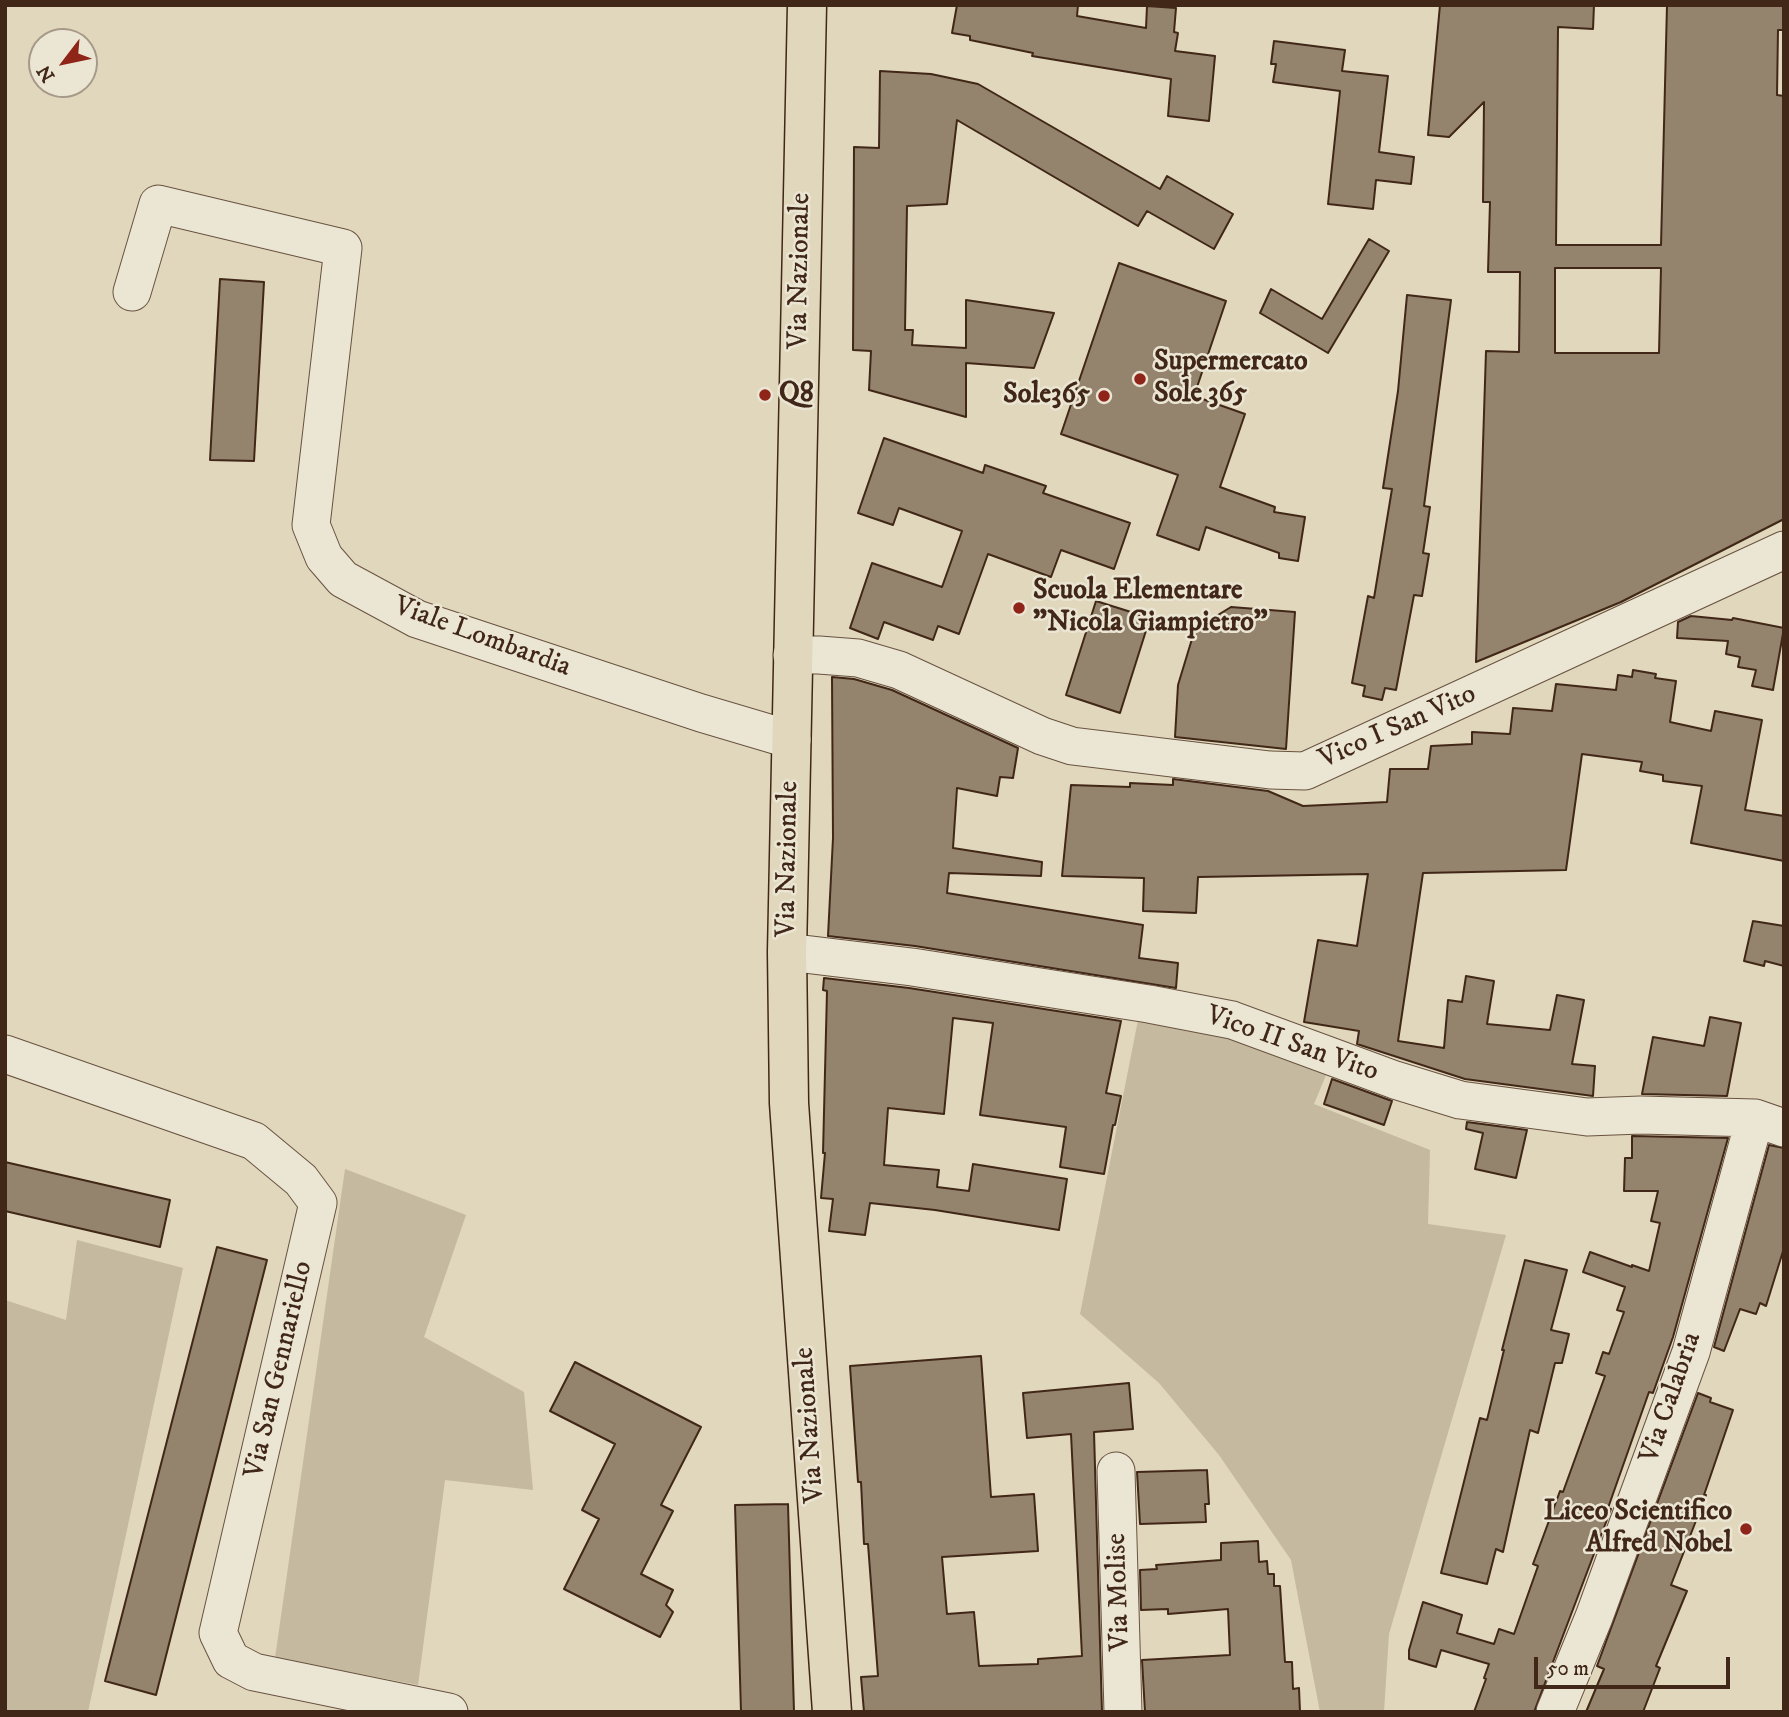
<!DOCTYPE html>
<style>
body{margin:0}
#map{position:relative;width:1789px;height:1717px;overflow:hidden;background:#e0d7bc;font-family:"IM FELL DW Pica",serif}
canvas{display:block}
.frame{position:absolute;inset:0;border:7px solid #412717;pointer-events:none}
.north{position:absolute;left:28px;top:28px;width:70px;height:70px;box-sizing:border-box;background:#ebe5d3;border:2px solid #a79988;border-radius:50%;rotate:238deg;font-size:19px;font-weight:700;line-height:28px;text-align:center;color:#412717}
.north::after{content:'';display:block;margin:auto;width:24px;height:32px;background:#8f2418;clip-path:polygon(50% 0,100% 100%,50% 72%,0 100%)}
.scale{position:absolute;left:1534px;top:1657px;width:196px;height:32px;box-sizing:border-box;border:4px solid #412717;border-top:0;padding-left:9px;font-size:21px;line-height:24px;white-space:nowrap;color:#412717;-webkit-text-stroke:5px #ebe5d3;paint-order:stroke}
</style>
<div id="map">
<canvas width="1789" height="1717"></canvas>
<div class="frame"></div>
<div class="north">N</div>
<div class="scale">50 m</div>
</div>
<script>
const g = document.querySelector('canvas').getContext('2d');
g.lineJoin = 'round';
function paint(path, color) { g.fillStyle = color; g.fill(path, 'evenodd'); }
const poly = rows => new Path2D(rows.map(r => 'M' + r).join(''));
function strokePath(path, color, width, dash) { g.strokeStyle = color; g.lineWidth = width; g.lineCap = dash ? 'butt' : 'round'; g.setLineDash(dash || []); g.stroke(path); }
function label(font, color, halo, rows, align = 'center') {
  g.font = font + ' "IM FELL DW Pica",serif'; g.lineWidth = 5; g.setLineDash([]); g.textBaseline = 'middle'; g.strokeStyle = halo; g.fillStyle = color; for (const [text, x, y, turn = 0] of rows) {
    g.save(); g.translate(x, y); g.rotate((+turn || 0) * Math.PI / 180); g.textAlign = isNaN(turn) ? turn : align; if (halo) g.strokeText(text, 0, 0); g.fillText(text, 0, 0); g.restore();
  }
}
paint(poly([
 [1140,1010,1329,1068,1314,1104,1430,1150,1428,1224,1506,1235,1389,1634,1384,1712,1320,1712,1291,1560,1219,1455,1159,1383,1080,1314],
 [345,1169,466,1215,424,1337,524,1392,533,1490,445,1480,418,1685,275,1658],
 [77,1240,183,1268,88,1712,5,1712,5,1300,66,1320]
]), '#c5b9a0');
const building = poly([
 [957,5,1078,5,1077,16,1146,28,1147,6,1176,8,1174,32,1178,33,1175,51,1215,56,1209,121,1168,116,1171,79,1032,56,1033,53,970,40,970,36,952,33,957,5],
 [1440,5,1594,5,1593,29,1558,27,1556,245,1661,245,1667,5,1784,5,1784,30,1778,30,1777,95,1784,96,1784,519,1621,602,1476,662,1486,351,1519,352,1520,272,1488,272,1490,202,1483,202,1484,102,1449,137,1428,135,1440,5],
 [1555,268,1661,268,1659,353,1555,353,1555,268],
 [1274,41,1345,50,1342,71,1388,76,1379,152,1414,157,1411,184,1376,180,1373,209,1328,204,1340,91,1273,82,1276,64,1271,64,1274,41],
 [880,71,931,74,978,84,1160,189,1167,176,1233,214,1214,249,1147,211,1138,226,957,120,947,204,907,206,905,330,913,330,912,345,966,348,966,300,1054,313,1034,368,966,363,966,417,869,390,871,351,853,350,854,147,879,148,880,71],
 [1369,239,1389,251,1328,353,1260,313,1271,289,1322,319,1369,239],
 [1119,263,1226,301,1194,396,1245,414,1220,487,1275,507,1274,512,1305,517,1298,561,1279,558,1279,553,1206,527,1199,550,1157,535,1178,475,1061,434,1119,263],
 [220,279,264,282,254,461,210,460,220,279],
 [1407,295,1451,300,1424,506,1430,507,1423,553,1429,554,1422,596,1414,595,1396,690,1385,688,1382,700,1363,696,1365,686,1352,683,1368,596,1374,598,1392,489,1383,488,1398,391,1407,295],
 [884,438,983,473,985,465,1046,486,1043,493,1130,523,1114,569,1061,550,1051,577,988,554,959,634,938,626,933,640,884,622,878,639,850,628,872,563,942,587,962,531,899,508,893,525,858,513,884,438],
 [1096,601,1150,618,1120,713,1066,695,1096,601],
 [1231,607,1295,612,1286,749,1175,737,1178,685,1195,629,1231,607],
 [1691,616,1732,620,1733,618,1784,628,1773,690,1752,686,1756,670,1738,667,1740,657,1726,654,1728,641,1677,638,1678,622,1691,616],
 [1633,670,1656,674,1655,678,1676,681,1670,722,1711,731,1715,711,1762,720,1745,810,1784,816,1784,861,1691,843,1702,786,1663,781,1663,775,1640,771,1642,762,1582,754,1566,870,1423,873,1398,1041,1444,1048,1448,1000,1462,1002,1466,976,1494,981,1487,1024,1550,1030,1557,995,1584,1000,1572,1064,1595,1066,1593,1096,1465,1079,1357,1044,1359,1031,1304,1022,1318,940,1357,946,1368,874,1198,877,1196,913,1143,911,1144,878,1062,876,1071,785,1130,787,1130,783,1173,785,1173,779,1268,791,1303,806,1387,802,1390,769,1428,769,1431,746,1472,744,1472,732,1510,734,1513,708,1552,711,1556,684,1616,690,1618,675,1632,677,1633,670],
 [832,677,854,679,892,690,1018,748,1013,778,1000,777,997,796,957,788,953,848,1042,862,1041,876,949,873,947,893,1143,925,1139,958,1178,963,1176,988,915,946,828,936,833,838,832,677],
 [1753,921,1784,926,1784,966,1765,961,1764,966,1744,961,1753,921],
 [824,978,909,988,1121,1021,1106,1093,1121,1096,1115,1125,1113,1125,1104,1174,1060,1167,1066,1127,980,1115,993,1023,953,1018,944,1114,888,1108,884,1165,939,1170,937,1187,969,1191,973,1164,1067,1179,1059,1230,935,1210,870,1203,865,1235,829,1231,833,1199,821,1198,825,1153,823,1153,827,991,823,990,824,978],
 [1710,1017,1741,1023,1727,1096,1642,1094,1653,1037,1704,1046,1710,1017],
 [1332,1079,1392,1101,1384,1125,1324,1104,1332,1079],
 [1467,1122,1527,1130,1516,1178,1475,1169,1483,1133,1466,1129,1467,1122],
 [1632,1136,1728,1138,1673,1337,1653,1393,1649,1392,1608,1508,1611,1509,1534,1712,1474,1712,1486,1679,1484,1678,1489,1664,1441,1650,1436,1667,1409,1659,1409,1650,1423,1602,1462,1615,1457,1633,1494,1644,1499,1629,1514,1634,1538,1566,1533,1564,1560,1491,1563,1492,1605,1376,1596,1373,1603,1352,1609,1354,1624,1312,1617,1310,1625,1287,1583,1272,1590,1252,1632,1267,1632,1265,1649,1271,1660,1223,1651,1221,1658,1191,1624,1191,1625,1158,1632,1158,1632,1136],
 [1769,1145,1784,1148,1784,1248,1766,1306,1760,1303,1756,1314,1740,1309,1724,1351,1714,1347,1769,1145],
 [5,1162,170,1200,160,1247,5,1211,5,1162],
 [217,1247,267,1260,156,1695,105,1681,217,1247],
 [1525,1260,1567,1270,1551,1330,1569,1334,1562,1363,1555,1363,1538,1433,1530,1430,1503,1552,1496,1549,1487,1584,1441,1573,1480,1418,1487,1420,1504,1350,1502,1350,1525,1260],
 [981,1356,991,1497,1034,1494,1038,1551,942,1557,947,1614,974,1612,979,1666,1038,1664,1038,1659,1082,1656,1071,1434,1027,1438,1023,1393,1129,1383,1133,1429,1094,1432,1102,1712,864,1712,861,1677,878,1676,868,1544,864,1544,861,1482,858,1482,850,1366,981,1356],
 [575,1362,701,1427,661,1505,673,1511,641,1574,673,1590,666,1605,673,1612,660,1637,564,1589,599,1519,582,1510,615,1444,550,1411,575,1362],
 [1698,1393,1711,1398,1710,1402,1733,1410,1704,1495,1706,1495,1671,1585,1687,1591,1656,1666,1660,1668,1643,1712,1586,1712,1604,1669,1597,1666,1698,1393],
 [1207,1470,1209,1504,1205,1504,1206,1522,1140,1524,1137,1472,1207,1470],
 [788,1504,794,1712,741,1712,735,1505,788,1504],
 [1258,1541,1259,1562,1267,1561,1268,1574,1274,1574,1274,1586,1280,1586,1285,1662,1292,1662,1293,1689,1299,1688,1300,1712,1145,1712,1142,1660,1230,1655,1228,1609,1168,1614,1168,1609,1141,1610,1140,1570,1157,1569,1156,1565,1221,1560,1221,1543,1258,1541]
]);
paint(building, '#94836d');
strokePath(building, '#412717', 2);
const minor = poly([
 [132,292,158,204,343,248,311,525,324,557,343,579,417,619,701,713,792,740],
 [792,655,819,655,858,658,899,670,1042,736,1072,746,1270,770,1305,771,1784,550],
 [787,952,912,967,1149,1004,1232,1020,1395,1080,1460,1100,1587,1117,1641,1115,1755,1118,1784,1128],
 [5,1054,254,1141,301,1180,318,1203,218,1633,231,1660,254,1672,449,1712],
 [1116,1471,1123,1712],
 [1555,1712,1594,1617,1691,1352,1755,1118]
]);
const major = poly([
 [807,5,787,952,789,1103,832,1712]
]);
strokePath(minor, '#695340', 39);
strokePath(major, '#412717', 41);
strokePath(minor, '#ebe5d3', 37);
strokePath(major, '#e0d7bc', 38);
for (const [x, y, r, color] of [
 [1140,379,7,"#8f2418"],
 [765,395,7,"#8f2418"],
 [1104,396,7,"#8f2418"],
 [1019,608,7,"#8f2418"],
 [1746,1529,7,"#8f2418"]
]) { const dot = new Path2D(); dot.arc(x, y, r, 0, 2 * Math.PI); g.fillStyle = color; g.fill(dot); strokePath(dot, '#ebe5d3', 2.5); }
label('28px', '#412717', '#ebe5d3', [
 ["Via Nazionale",801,271,-89],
 ["Viale Lombardia",482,638,20],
 ["Vico I San Vito",1398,728,-24],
 ["Via Nazionale",789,859,-89],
 ["Vico II San Vito",1292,1045,19],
 ["Via San Gennariello",280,1370,-77],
 ["Via Calabria",1672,1398,-71],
 ["Via Nazionale",811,1425,-94],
 ["Via Molise",1120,1592,-92]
]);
label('bold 28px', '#412717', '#ebe5d3', [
 ["Supermercato",1154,363],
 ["Sole 365",1154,395],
 ["Q8",779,395],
 ["Sole365",1090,396,"right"],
 ["Scuola Elementare",1033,592],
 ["\"Nicola Giampietro\"",1033,624],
 ["Liceo Scientifico",1732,1513,"right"],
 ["Alfred Nobel",1732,1545,"right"]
], 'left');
</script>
